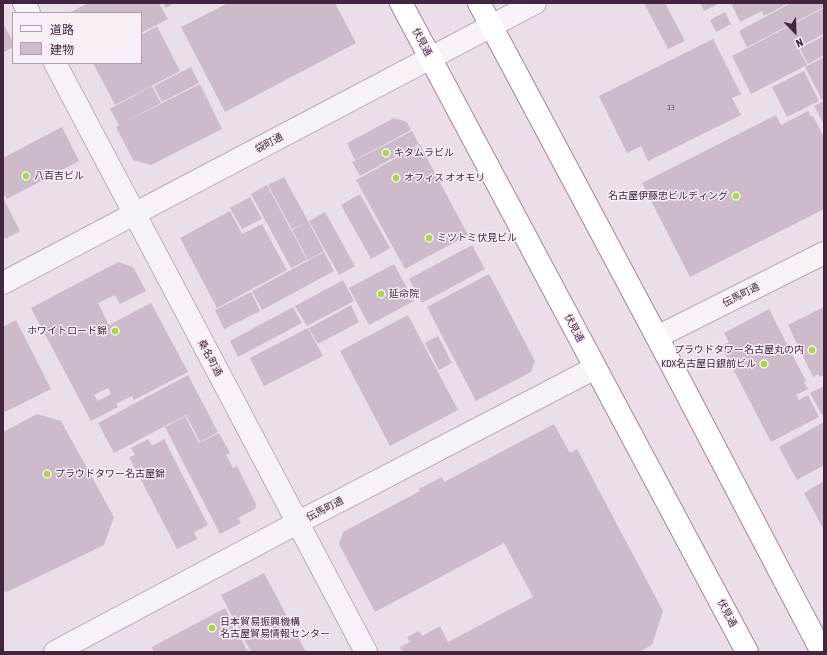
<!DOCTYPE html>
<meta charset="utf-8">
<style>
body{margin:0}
#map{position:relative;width:827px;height:655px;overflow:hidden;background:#eadfe9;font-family:"Asap Condensed","Noto Sans JP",sans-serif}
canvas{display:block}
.frame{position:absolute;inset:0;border:4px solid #42263f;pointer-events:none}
.legend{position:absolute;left:12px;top:12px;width:130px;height:52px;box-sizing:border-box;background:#f7eef6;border:1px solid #af9ead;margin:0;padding:5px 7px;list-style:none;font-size:12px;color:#42263f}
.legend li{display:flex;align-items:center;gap:8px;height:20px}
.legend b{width:20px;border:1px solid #af9ead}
.north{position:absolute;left:775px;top:12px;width:40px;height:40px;-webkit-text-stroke:3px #f7eef6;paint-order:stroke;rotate:157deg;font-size:11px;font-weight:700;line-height:16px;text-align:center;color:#42263f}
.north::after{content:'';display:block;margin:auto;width:14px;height:18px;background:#42263f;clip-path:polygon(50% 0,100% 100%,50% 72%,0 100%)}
</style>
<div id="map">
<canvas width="827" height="655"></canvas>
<div class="frame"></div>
<ul class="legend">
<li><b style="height:5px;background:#f7f2f7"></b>道路</li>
<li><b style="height:11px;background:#cdbbcb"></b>建物</li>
</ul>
<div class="north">N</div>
</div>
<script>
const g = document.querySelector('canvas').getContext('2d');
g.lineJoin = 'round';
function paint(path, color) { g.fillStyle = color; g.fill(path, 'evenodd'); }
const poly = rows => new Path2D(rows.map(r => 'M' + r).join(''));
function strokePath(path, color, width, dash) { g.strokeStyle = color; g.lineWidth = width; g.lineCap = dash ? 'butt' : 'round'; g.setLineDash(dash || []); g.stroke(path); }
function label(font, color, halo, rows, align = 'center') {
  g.font = font + ' "Asap Condensed","Noto Sans JP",sans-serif'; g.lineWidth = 3; g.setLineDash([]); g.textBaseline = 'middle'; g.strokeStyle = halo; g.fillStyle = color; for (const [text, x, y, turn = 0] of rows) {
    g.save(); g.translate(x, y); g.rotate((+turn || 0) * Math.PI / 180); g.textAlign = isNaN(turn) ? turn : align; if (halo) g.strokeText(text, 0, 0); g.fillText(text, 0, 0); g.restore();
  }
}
paint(poly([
 [88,3,159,3,168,19,141,33,141,13,69,13],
 [163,3,175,3,166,8],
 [228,3,335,3,356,43,225,112,181,27],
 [644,3,665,3,685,41,668,49],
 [700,3,720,3,704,11],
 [731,3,789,3,764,16,762,11,740,22],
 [791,3,824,3,824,7,747,47,739,31],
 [824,8,824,34,787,53,798,48,807,65,751,94,732,56],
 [725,12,731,24,716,32,710,20],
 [3,23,13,42,13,47,3,53],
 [157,26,180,71,115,105,93,63,141,63,141,35],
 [824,36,824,55,808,64,800,48],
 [713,39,741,94,732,98,741,115,648,161,641,146,627,153,599,96],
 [824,57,824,98,822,100,805,67],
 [191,67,199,83,162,102,154,86],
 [804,71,819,101,787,117,772,87],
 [200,84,222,129,151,165,133,160,116,127,119,125,110,109,152,86,161,103,121,124],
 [824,101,824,124,814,106],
 [808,111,811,117,813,116,824,137,824,209,690,277,642,183,776,115,781,125],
 [394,118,407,122,411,130,355,160,347,143],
 [62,127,79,161,7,199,3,192,3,158],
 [412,131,419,144,360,176,352,162],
 [420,145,468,235,405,269,356,180],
 [284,177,308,221,292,229,268,185],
 [267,185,307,260,291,268,251,194],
 [360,194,390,248,371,259,341,205],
 [250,197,262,219,242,229,230,208],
 [3,198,20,231,5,239,3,235],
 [230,211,242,234,262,224,287,270,217,308,180,238],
 [325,212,355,266,339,275,309,221],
 [308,221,324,251,308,260,292,230],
 [472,245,485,269,422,303,409,279],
 [324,252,334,271,262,310,252,291],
 [118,262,133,267,146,291,120,304,115,295,98,303,109,325,151,303,188,372,134,400,132,396,116,404,118,407,91,421,31,308],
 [108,388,111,394,98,401,94,395],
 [394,264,414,301,369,325,349,288],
 [489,274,535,361,531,372,476,401,427,307],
 [343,280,354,301,307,326,295,306],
 [251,292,260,311,224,329,215,310],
 [351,305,359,322,318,344,309,328],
 [293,307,302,323,238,357,230,341],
 [824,307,824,375,820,377,818,374,813,377,788,325],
 [769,309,806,381,804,382,808,389,796,395,799,400,808,395,819,417,771,442,721,346,729,342,724,333],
 [408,315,458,410,390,446,340,351],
 [16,320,51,389,3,413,3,327],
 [308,328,323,356,264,386,250,358],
 [438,336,452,363,439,370,425,343],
 [188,375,218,432,200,442,186,415,114,453,98,423],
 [824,386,824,414,822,415,810,393],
 [37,414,61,421,114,517,104,545,7,592,3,591,3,432],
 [185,416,199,443,219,433,230,453,226,455,233,468,237,466,256,504,255,509,238,518,241,523,220,534,165,427],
 [824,422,824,465,797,480,779,447],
 [554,424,570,453,577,449,663,611,652,645,639,652,403,652,400,647,410,642,407,637,419,631,422,636,440,626,448,642,533,597,504,543,375,612,339,544,343,532,420,491,419,489,442,477,444,482],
 [148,439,152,446,164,439,208,525,194,532,197,539,177,549,129,457,135,455,131,448],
 [824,481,824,530,804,493],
 [264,573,306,652,251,652,221,595],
 [225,608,248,652,154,652,152,647]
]), '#cdbbcb');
const minor = poly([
 [24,3,29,13],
 [55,63,366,652],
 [3,283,535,3],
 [657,337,824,253],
 [55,652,297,523,595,368]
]);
const highway = poly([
 [401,3,747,652],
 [479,3,657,337,822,652]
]);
strokePath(minor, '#b8a8b6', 24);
strokePath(highway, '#a2849f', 24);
strokePath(minor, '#f7f2f7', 22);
strokePath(highway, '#fff', 22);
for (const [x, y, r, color] of [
 [386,153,4,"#a6dc37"],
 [26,176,4,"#a6dc37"],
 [396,178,4,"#a6dc37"],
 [736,196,4,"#a6dc37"],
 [429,238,4,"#a6dc37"],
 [381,294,4,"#a6dc37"],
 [115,331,4,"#a6dc37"],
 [812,350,4,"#a6dc37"],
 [764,364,4,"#a6dc37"],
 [47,474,4,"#a6dc37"],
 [212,628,4,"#a6dc37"]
]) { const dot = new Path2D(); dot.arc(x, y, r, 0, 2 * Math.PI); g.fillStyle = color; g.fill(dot); strokePath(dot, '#f7eef6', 1.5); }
label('8px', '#654b62', null, [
 ["13",671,107]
]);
label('10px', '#42263f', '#f7eef6', [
 ["伏見通",422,42,62],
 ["袋町通",269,143,-28],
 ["伝馬町通",741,295,-27],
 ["伏見通",574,328,62],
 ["桑名町通",210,358,62],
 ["伝馬町通",325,509,-27],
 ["伏見通",727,613,62]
]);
label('10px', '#42263f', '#f7eef6', [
 ["キタムラビル",394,153],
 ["八百吉ビル",34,176],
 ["オフィス オオモリ",404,178],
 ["名古屋伊藤忠ビルディング",728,196,"right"],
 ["ミツトミ伏見ビル",437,238],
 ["延命院",389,294],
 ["ホワイトロード錦",107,331,"right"],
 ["プラウドタワー名古屋丸の内",804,350,"right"],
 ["KDX名古屋日銀前ビル",756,364,"right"],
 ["プラウドタワー名古屋錦",55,474],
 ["日本貿易振興機構",220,622],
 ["名古屋貿易情報センター",220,634]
], 'left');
</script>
